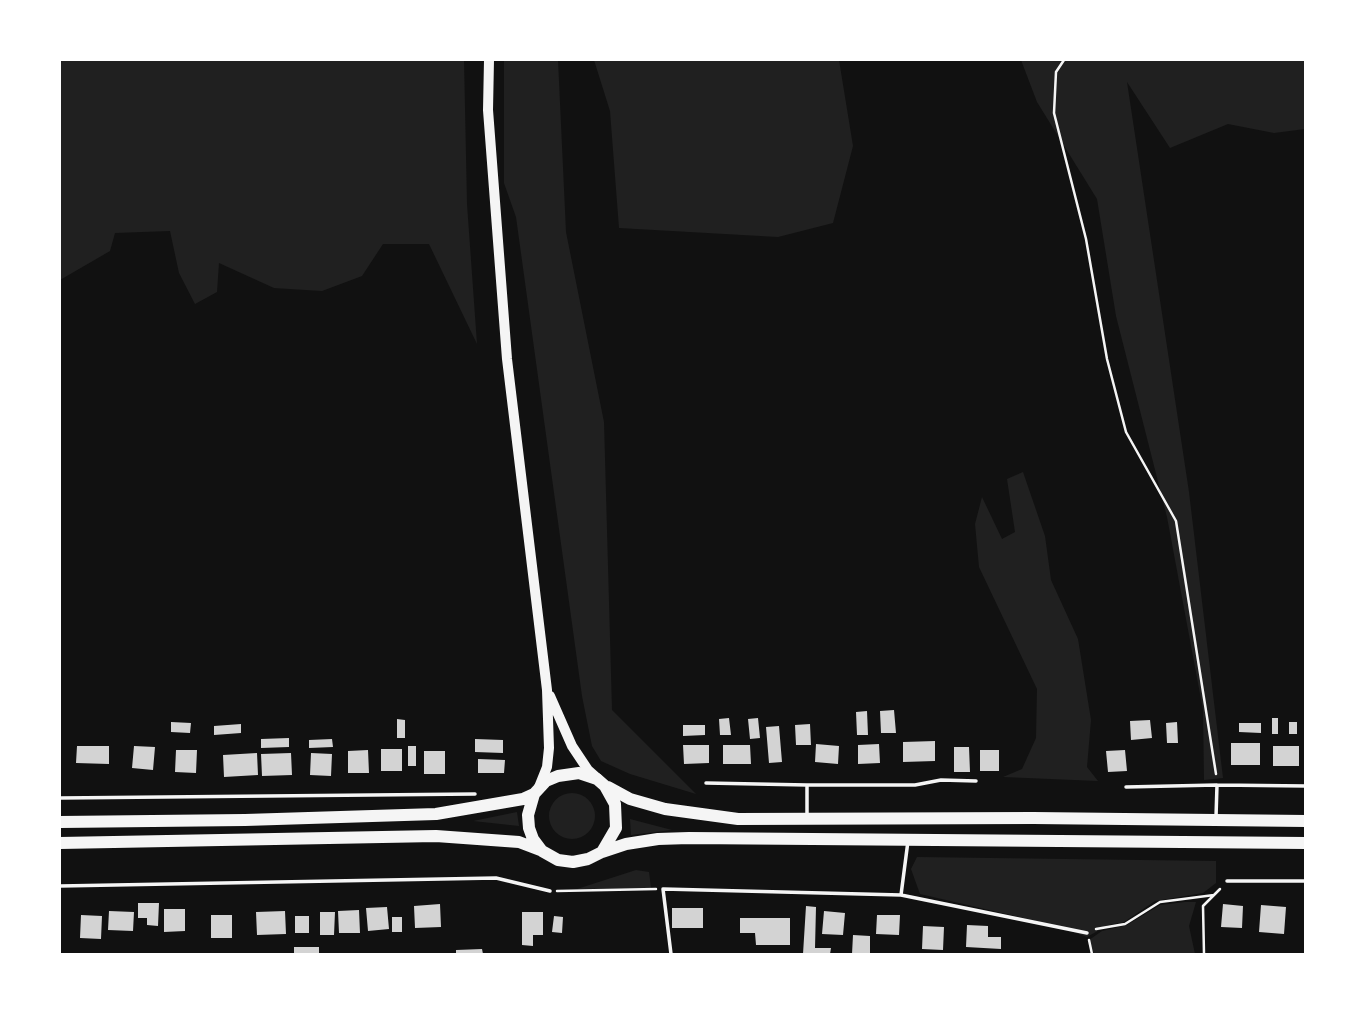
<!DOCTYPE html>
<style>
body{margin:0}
#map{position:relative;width:1365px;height:1014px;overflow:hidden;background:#111;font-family:Barlow,sans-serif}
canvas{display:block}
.frame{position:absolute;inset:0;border:61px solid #fff;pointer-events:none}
</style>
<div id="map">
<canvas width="1365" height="1014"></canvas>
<div class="frame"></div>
</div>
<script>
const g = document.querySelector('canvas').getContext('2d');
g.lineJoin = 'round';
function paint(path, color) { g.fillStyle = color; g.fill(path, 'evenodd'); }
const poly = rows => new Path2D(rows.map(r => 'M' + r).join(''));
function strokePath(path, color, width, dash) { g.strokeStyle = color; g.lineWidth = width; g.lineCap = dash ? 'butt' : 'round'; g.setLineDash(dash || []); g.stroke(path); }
paint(poly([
 [60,60,464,60,467,204,477,344,429,244,383,244,362,276,322,291,274,288,219,263,217,292,195,304,179,273,170,231,115,233,110,251,60,280],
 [504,60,558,60,566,232,604,422,612,710,696,794,630,774,601,761,592,746,582,696,516,217,504,183],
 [594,60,839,60,853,146,833,223,778,237,619,228,610,111],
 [1021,60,1305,60,1305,129,1274,133,1228,124,1170,148,1127,82,1189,492,1223,778,1204,780,1203,710,1167,517,1116,316,1097,199,1037,102],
 [1023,472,1045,536,1051,580,1078,639,1091,720,1087,767,1098,781,1003,777,1022,769,1036,738,1037,689,979,567,975,524,982,497,1002,539,1015,532,1007,479],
 '549 816a23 23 0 1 1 46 0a23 23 0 1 1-46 0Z',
 [517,812,519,826,473,821],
 [630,819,672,830,631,835],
 [917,857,1216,861,1216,883,1203,893,1155,901,1124,922,1108,925,1087,937,1054,925,920,894,911,869],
 [636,870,649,872,651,888,577,889],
 [1185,902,1196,902,1189,926,1195,954,1094,954,1089,940,1102,931,1127,925,1160,905]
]), '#202020');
paint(poly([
 [894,710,896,733,881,733,880,711],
 [867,711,868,735,857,735,856,712],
 [729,718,731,735,720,735,719,719],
 [758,718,760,738,750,739,748,719],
 [1272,718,1278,718,1278,734,1272,734],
 [397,719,405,720,405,738,397,738],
 [1150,720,1152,738,1131,740,1130,721],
 [171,722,191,723,190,733,171,732],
 [1177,722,1178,743,1167,743,1166,723],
 [1289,722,1297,722,1297,734,1289,734],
 [1239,723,1261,723,1261,733,1239,732],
 [241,724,241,733,214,735,214,726],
 [810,724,811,745,796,745,795,725],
 [683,725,705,725,705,735,683,736],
 [779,726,782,762,769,763,766,727],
 [289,738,289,747,261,748,261,739],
 [332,739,333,747,309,748,309,740],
 [475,739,503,740,503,753,475,752],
 [935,741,935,761,903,762,903,742],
 [1231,743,1260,743,1260,765,1231,765],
 [816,744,839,746,838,764,815,762],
 [879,744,880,763,858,764,858,745],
 [683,745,709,745,709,763,684,764],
 [723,745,750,745,751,764,723,764],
 [77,746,109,746,109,764,76,763],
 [134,746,155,747,153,770,132,768],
 [408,746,416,746,416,766,408,766],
 [1273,746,1299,746,1299,766,1273,766],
 [954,747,969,747,970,772,954,772],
 [381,749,402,749,402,771,381,771],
 [176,750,197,750,196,773,175,772],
 [368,750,369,773,348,773,348,751],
 [980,750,999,750,999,771,980,771],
 [1125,750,1127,771,1108,772,1106,751],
 [424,751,445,751,445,774,424,774],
 [257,753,258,775,224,777,223,755],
 [291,753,292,775,262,776,261,754],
 [311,753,332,754,331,776,310,775],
 [478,759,505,760,504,773,478,773],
 [138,903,159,903,158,926,147,925,147,918,138,918],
 [440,904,441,927,415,928,414,906],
 [1223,904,1243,906,1242,928,1221,927],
 [1261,905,1286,907,1284,934,1259,932],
 [806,906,816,907,815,948,831,948,830,954,803,954],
 [387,907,389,929,368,931,366,908],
 [672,908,703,908,703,928,672,928],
 [164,909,185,909,185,931,164,932],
 [359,910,360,933,339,933,338,911],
 [109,911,134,912,133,931,108,930],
 [285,911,286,934,257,935,256,912],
 [824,911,845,913,843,935,822,934],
 [320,912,335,912,334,935,320,935],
 [522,912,543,912,543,935,533,935,533,946,522,945],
 [81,915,102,916,101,939,80,938],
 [211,915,232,915,232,938,211,938],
 [877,915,900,915,899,935,876,934],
 [295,916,309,916,309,933,295,933],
 [554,916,563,917,562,933,552,932],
 [392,917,402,917,402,932,392,932],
 [740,918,790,918,790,945,756,945,755,933,740,933],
 [967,925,988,926,988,937,1001,937,1001,949,966,947],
 [923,926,944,927,943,950,922,949],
 [853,935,870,936,870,954,852,954],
 [294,947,319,947,319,954,294,954],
 [482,949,483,954,456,954,456,950]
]), '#d3d3d3');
strokePath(poly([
 [1064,60,1056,72,1054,113,1086,239,1107,359,1126,432,1176,521,1216,774],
 [557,891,656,889],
 [1096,929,1125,924,1160,902,1214,895],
 [1089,940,1092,954],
 [1204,954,1203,906,1220,889]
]), '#f5f5f5', 2.5);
strokePath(poly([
 [706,783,807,785,807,817],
 [807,785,915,785,941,780,976,781],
 [1126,787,1217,785],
 [60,798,475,794],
 [1216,817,1217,785,1306,786],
 [908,841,901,895,1087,933],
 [1227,881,1306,881],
 [60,886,496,878,550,891],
 [671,954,663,889,901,895]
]), '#f5f5f5', 3.5);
strokePath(poly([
 [489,60,488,110,507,359,547,690,549,748,547,767,539,787],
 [550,696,572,746,588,770,597,778]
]), '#f5f5f5', 10);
strokePath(poly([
 [608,787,630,799,665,809,738,819,1033,818,1306,821],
 [60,822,245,820,436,814,523,799,534,794,546,781,558,776,579,773,597,779,605,786,615,804,616,828,602,852,588,859,573,862,558,860,542,851,533,839,529,828,528,815,534,794],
 [60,843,436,836,519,842,540,850],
 [602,852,626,844,658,839,689,838,1306,843]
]), '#f5f5f5', 12);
</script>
